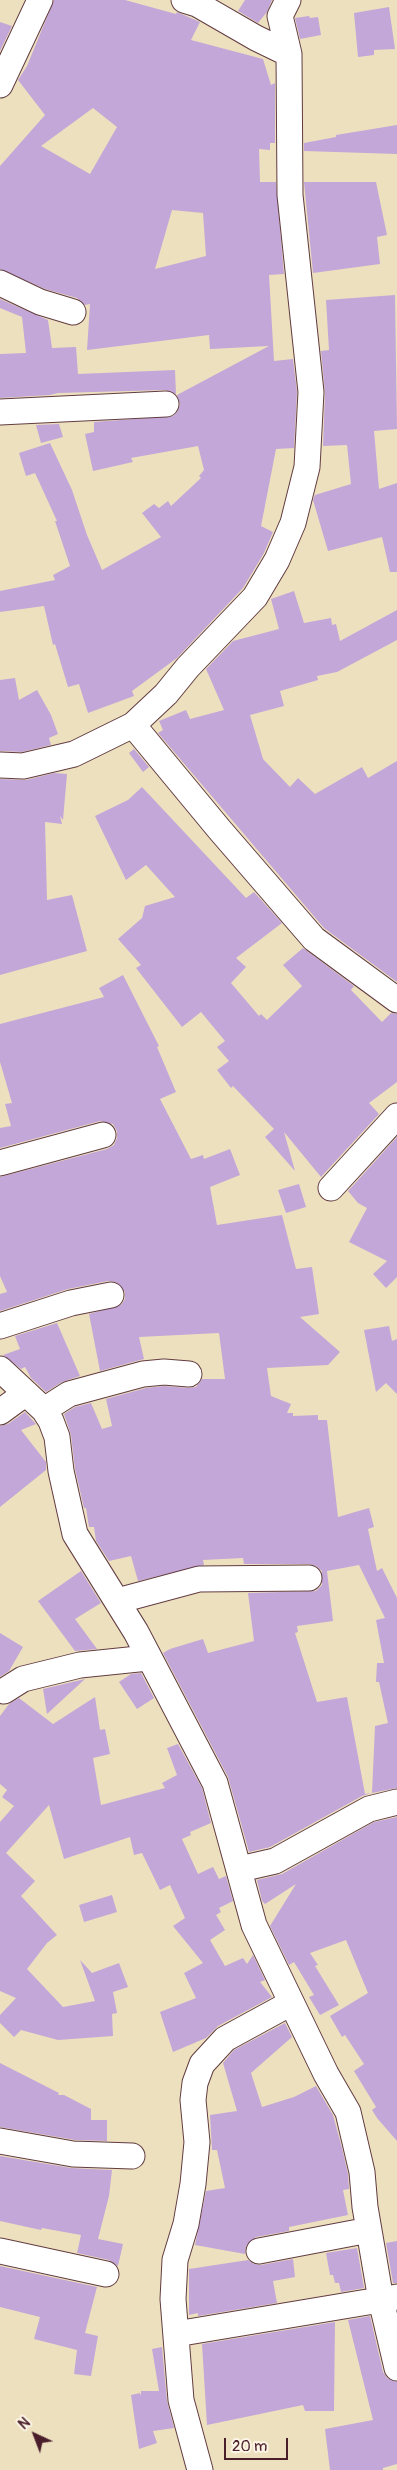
<!DOCTYPE html>
<style>
body{margin:0}
#map{position:relative;width:397px;height:2470px;overflow:hidden;background:#ede0bf;font-family:Pangolin,sans-serif}
canvas{display:block}
.north{position:absolute;left:10px;top:2410px;width:50px;height:50px;-webkit-text-stroke:4px #fcf5e5;paint-order:stroke;rotate:317deg;font-size:14px;font-weight:700;line-height:20px;text-align:center;color:#4a1f2b}
.north::after{content:'';display:block;margin:auto;width:18px;height:22px;background:#4a1f2b;clip-path:polygon(50% 0,100% 100%,50% 72%,0 100%)}
.scale{position:absolute;left:224px;top:2438px;width:64px;height:22px;box-sizing:border-box;border:2px solid #4a1f2b;border-top:0;padding-left:6px;font-size:15px;line-height:18px;white-space:nowrap;color:#4a1f2b;-webkit-text-stroke:4px #fcf5e5;paint-order:stroke}
</style>
<div id="map">
<canvas width="397" height="2470"></canvas>
<div class="north">N</div>
<div class="scale">20 m</div>
</div>
<script>
const g = document.querySelector('canvas').getContext('2d');
g.lineJoin = 'round';
function paint(path, color) { g.fillStyle = color; g.fill(path, 'evenodd'); }
const poly = rows => new Path2D(rows.map(r => 'M' + r).join(''));
function strokePath(path, color, width, dash) { g.strokeStyle = color; g.lineWidth = width; g.lineCap = dash ? 'butt' : 'round'; g.setLineDash(dash || []); g.stroke(path); }
paint(poly([
 [54,0,125,0,176,14,177,12,200,22,191,40,263,59,271,85,275,83,275,143,270,143,270,150,259,149,260,182,276,182,284,274,269,275,274,361,293,359,297,392,294,448,276,449,261,526,273,532,264,553,243,588,177,658,132,691,134,696,88,713,79,684,68,687,55,644,53,645,44,606,0,612,0,591,55,580,53,575,70,566,55,521,57,521,35,473,26,476,19,453,50,443,72,490,87,535,102,570,161,537,142,513,154,504,159,508,168,501,171,506,201,478,199,476,204,470,198,446,131,458,133,462,93,471,85,434,94,432,94,422,173,416,178,411,180,404,177,395,269,346,210,349,209,335,87,350,90,304,85,305,77,298,45,289,0,269,0,166,45,115,18,80,27,66],
 [93,108,117,127,90,174,41,146],
 [172,210,203,213,206,256,155,269],
 [245,0,272,0,267,12,258,23,238,11],
 [389,7,395,49,374,50,374,55,358,57,354,13],
 [309,16,310,18,318,17,321,35,300,39,295,18],
 [0,22,12,26,0,51],
 [397,125,397,154,304,151,304,143,336,137,336,135],
 [304,182,376,182,387,235,377,237,380,264,313,273],
 [395,295,397,429,374,431,379,489,397,483,397,572,390,572,382,537,328,551,313,500,315,495,351,484,347,445,323,446,325,393,321,351,329,350,326,300],
 [0,299,48,320,52,348,76,347,78,374,175,370,176,394,165,390,58,393,50,395,0,398,0,354,26,353,22,317,0,308],
 [59,424,63,437,41,443,36,425],
 [294,591,304,623,331,618,332,625,336,624,340,641,397,610,397,640,337,672,317,676,318,680,280,691,284,706,250,715,263,759,290,787,298,778,315,794,362,767,368,778,397,761,397,982,324,928,158,733,163,730,159,721,186,710,190,719,224,710,206,669,233,641,279,629,271,599],
 [15,678,19,700,37,690,51,715,58,734,49,738,51,745,22,752,0,751,0,680],
 [134,749,149,767,143,772,129,753],
 [54,773,67,774,63,820,60,816,62,824,45,822,47,900,72,895,87,951,0,975,0,779,26,780],
 [142,787,246,898,254,892,282,923,236,958,246,967,231,983,259,1016,261,1014,267,1020,302,986,283,965,303,948,354,986,351,990,382,1022,391,1013,397,1014,397,1082,369,1103,379,1114,321,1177,284,1132,295,1171,265,1137,274,1129,233,1086,231,1088,217,1070,229,1061,217,1047,225,1041,201,1012,182,1027,136,968,141,965,118,939,142,918,145,906,175,897,146,865,126,880,95,816,128,800],
 [123,975,159,1046,157,1047,176,1092,160,1099,191,1159,203,1155,204,1159,230,1149,240,1175,210,1187,217,1225,282,1215,296,1269,312,1267,319,1314,300,1317,340,1352,328,1365,267,1368,271,1396,291,1404,287,1413,293,1413,293,1416,318,1415,318,1420,327,1420,338,1517,369,1508,374,1527,368,1529,377,1571,382,1568,397,1598,397,1788,372,1793,375,1726,388,1723,379,1682,376,1682,377,1663,384,1663,376,1620,385,1618,359,1565,327,1571,333,1621,297,1626,298,1632,295,1633,317,1702,347,1697,365,1794,372,1793,362,1796,270,1847,249,1852,228,1777,163,1653,170,1649,203,1639,208,1653,254,1641,248,1593,316,1591,322,1585,322,1571,316,1566,309,1564,244,1564,243,1558,203,1560,204,1565,138,1581,131,1556,109,1561,96,1541,94,1527,89,1527,86,1508,84,1508,75,1469,71,1435,64,1414,75,1407,91,1403,102,1429,112,1426,106,1399,146,1388,164,1386,188,1388,196,1387,202,1379,225,1379,219,1333,139,1337,144,1359,100,1371,89,1314,121,1305,125,1299,125,1292,116,1282,108,1281,68,1289,0,1311,0,1294,7,1292,0,1276,0,1177,107,1149,114,1145,117,1138,117,1131,113,1124,100,1121,0,1148,0,1128,11,1126,5,1104,12,1103,0,1062,0,1024,104,997,99,988],
 [397,1137,397,1277,386,1288,373,1274,387,1261,349,1242,367,1208,358,1203,348,1191],
 [299,1184,306,1207,286,1213,278,1190],
 [57,1323,80,1376,62,1382,46,1392,31,1378,25,1367,21,1369,3,1355,20,1349,15,1336],
 [389,1326,392,1341,397,1339,397,1394,386,1383,376,1392,364,1330],
 [25,1412,36,1424,21,1430,46,1462,46,1470,0,1507,0,1426,8,1424],
 [81,1571,101,1603,75,1619,97,1649,75,1651,38,1601],
 [0,1633,23,1647,9,1671,0,1677],
 [141,1673,154,1698,137,1709,119,1682,131,1674],
 [85,1679,47,1714,43,1689],
 [95,1697,100,1730,105,1729,110,1754,93,1758,101,1805,165,1788,162,1783,177,1775,167,1748,178,1744,202,1788,211,1823,190,1832,191,1835,182,1839,198,1874,213,1867,219,1879,226,1876,233,1901,219,1908,221,1912,216,1915,225,1930,210,1940,225,1966,243,1958,247,1964,253,1955,265,1980,260,1982,272,1997,218,2026,206,2038,173,2052,160,2012,196,1998,184,1973,203,1963,173,1926,185,1918,170,1885,160,1890,142,1853,134,1855,130,1837,64,1859,49,1805,6,1853,35,1881,21,1896,57,1935,47,1943,27,1969,63,2007,95,2001,80,1960,92,1973,119,1963,128,1987,113,1992,117,2013,112,2014,113,2036,58,2040,21,2030,14,2037,0,2023,0,2015,16,1998,0,1991,0,1822,14,1806,2,1797,7,1790,0,1784,0,1716,9,1704,19,1698,53,1724],
 [397,1817,397,2141,377,2118,372,2110,376,2107,354,2071,364,2064,345,2035,342,2037,330,2016,368,1993,346,1940,310,1953,318,1965,315,1966,339,2005,320,2015,309,1997,314,1995,294,1962,289,1965,270,1926,296,1884,265,1904,262,1901,257,1880,282,1874,374,1822],
 [112,1895,117,1912,84,1922,79,1905],
 [285,2023,292,2037,251,2073,262,2107,294,2097,316,2086,333,2115,342,2148,348,2174,349,2189,343,2190,348,2215,289,2227,289,2231,256,2237,246,2246,245,2254,195,2245,206,2191,225,2188,217,2150,212,2150,210,2115,237,2111,223,2063,234,2050],
 [0,2063,59,2093,58,2095,64,2095,91,2109,91,2120,107,2120,107,2141,75,2140,0,2127],
 [0,2156,71,2168,112,2170,109,2196,98,2239,123,2244,118,2266,109,2260,77,2253,81,2235,42,2228,41,2230,0,2221],
 [397,2241,397,2283,393,2283,386,2243],
 [357,2248,364,2288,341,2292,339,2283,335,2283,333,2275,330,2275,326,2253],
 [293,2259,295,2277,273,2281,277,2303,198,2316,198,2313,189,2315,189,2269,248,2260,254,2264,261,2265],
 [0,2266,97,2287,85,2333,98,2336,91,2376,74,2374,77,2350,34,2339,40,2317,0,2307],
 [370,2316,383,2372,387,2378,397,2382,397,2464,383,2468,383,2470,330,2470,325,2429,373,2420,348,2320],
 [335,2322,334,2411,305,2411,303,2405,207,2425,202,2344],
 [162,2347,167,2401,174,2428,153,2431,157,2443,139,2449,131,2395,140,2393,141,2396,141,2391,159,2391,152,2349]
]), '#c3a7d8');
const minor = poly([
 [184,0,197,4,256,38,289,54],
 [0,85,40,0],
 [0,283,40,302,73,312],
 [0,412,166,404],
 [133,725,219,829,314,939,397,1000],
 [0,765,23,766,74,754,133,725,166,694,188,667,255,597,277,560,293,523,307,467,311,392,290,195,289,54,280,16,288,0],
 [0,1163,103,1135],
 [331,1188,397,1116],
 [0,1326,71,1303,111,1295],
 [0,1369,44,1410,51,1421,57,1437,61,1471,75,1534,136,1632,215,1783,254,1925,326,2074,348,2112,362,2172,365,2207,381,2300,397,2368],
 [44,1410,69,1394,143,1374,164,1372,189,1374],
 [0,1412,26,1393],
 [117,1601,199,1579,309,1578],
 [4,1691,23,1679,80,1665,148,1658],
 [240,1869,275,1861,369,1809,397,1802],
 [0,2141,73,2154,132,2156],
 [0,2251,106,2274],
 [259,2251,369,2230],
 [176,2334,397,2297],
 [200,2470,181,2400,173,2299,175,2260,186,2224,193,2184,197,2142,193,2100,195,2083,202,2064,225,2039,291,2003]
]);
strokePath(minor, '#623c41', 27);
strokePath(minor, '#fff', 25);
</script>
